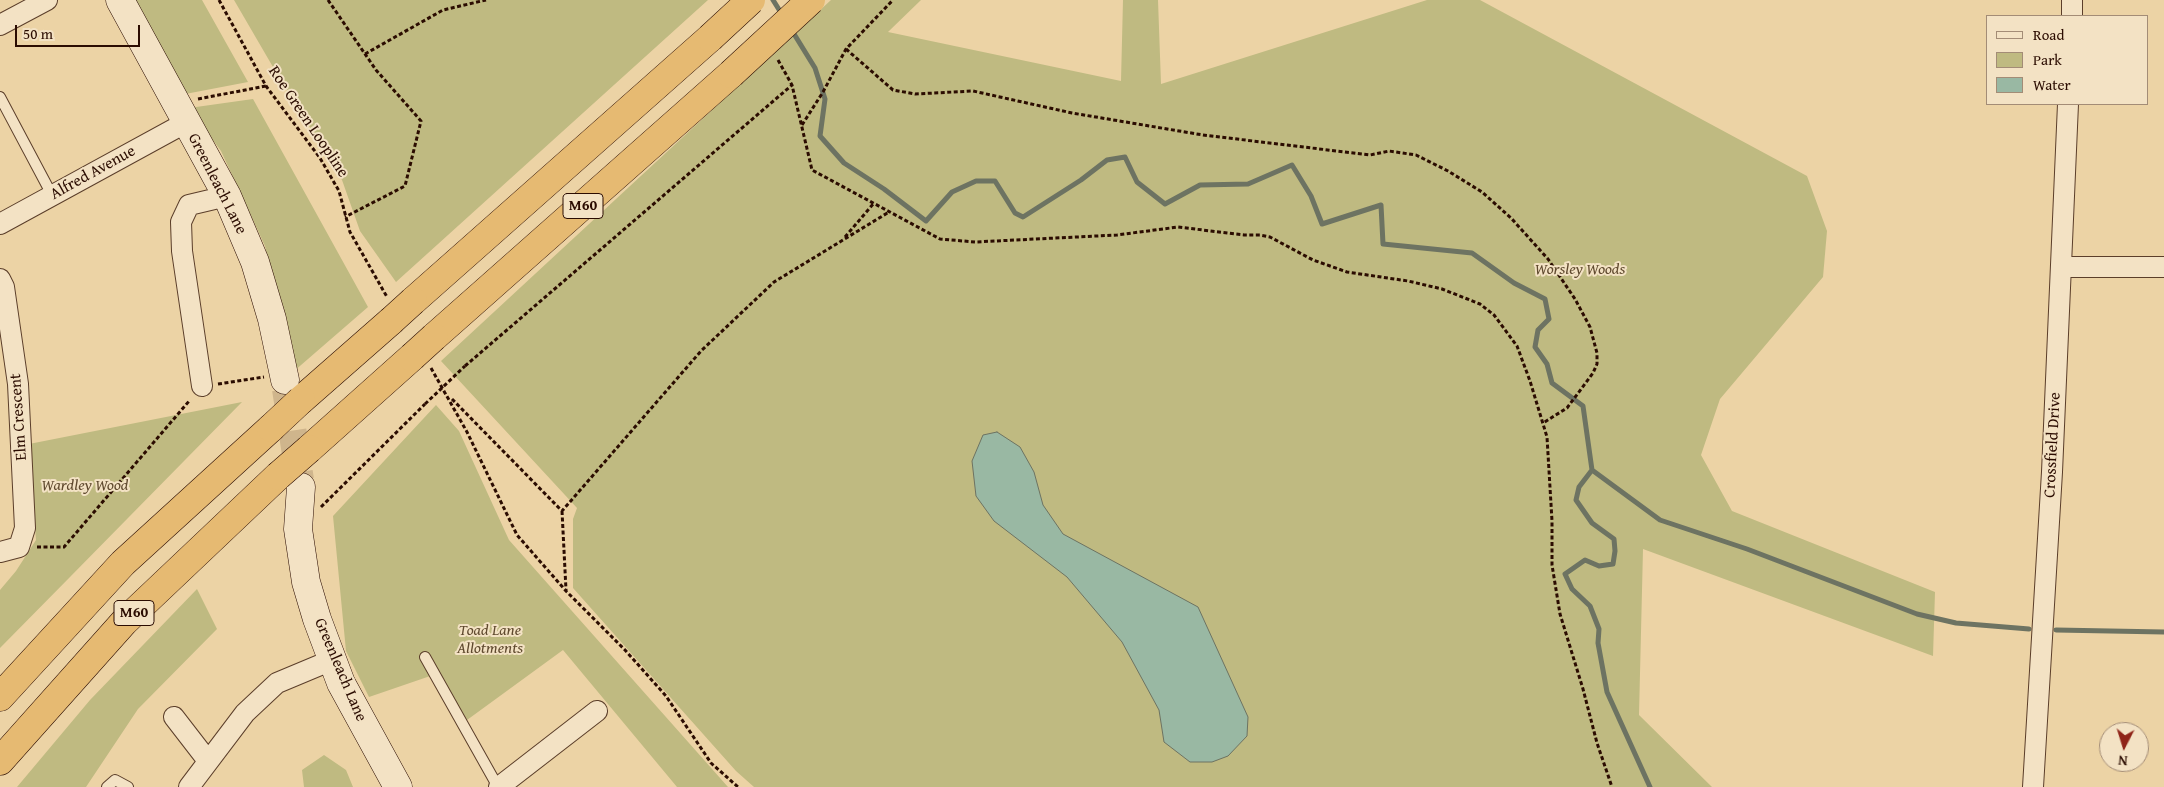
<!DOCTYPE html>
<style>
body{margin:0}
#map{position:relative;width:2164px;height:787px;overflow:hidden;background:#ecd3a5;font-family:"Gentium Book Plus",serif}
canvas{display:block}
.legend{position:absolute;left:1986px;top:15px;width:162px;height:90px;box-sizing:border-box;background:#f3e2c4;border:1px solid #a38c76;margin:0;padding:6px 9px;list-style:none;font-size:15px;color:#2b0c01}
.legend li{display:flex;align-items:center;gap:10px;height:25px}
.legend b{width:25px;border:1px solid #a38c76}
.north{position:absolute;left:2099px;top:722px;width:50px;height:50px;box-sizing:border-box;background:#f3e2c4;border:1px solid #a38c76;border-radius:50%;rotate:185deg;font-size:14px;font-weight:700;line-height:20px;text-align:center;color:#2b0c01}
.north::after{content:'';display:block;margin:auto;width:18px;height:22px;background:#8f2418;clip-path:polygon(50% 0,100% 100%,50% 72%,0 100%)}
.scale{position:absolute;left:15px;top:25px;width:125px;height:22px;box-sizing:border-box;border:2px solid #2b0c01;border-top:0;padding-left:6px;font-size:15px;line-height:18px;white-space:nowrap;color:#2b0c01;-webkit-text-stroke:4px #f3e2c4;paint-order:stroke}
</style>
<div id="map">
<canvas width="2164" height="787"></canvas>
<ul class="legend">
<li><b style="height:6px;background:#f3e2c4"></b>Road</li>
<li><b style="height:14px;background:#bfba81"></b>Park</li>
<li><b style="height:14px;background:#99b8a3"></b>Water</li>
</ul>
<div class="north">N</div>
<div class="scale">50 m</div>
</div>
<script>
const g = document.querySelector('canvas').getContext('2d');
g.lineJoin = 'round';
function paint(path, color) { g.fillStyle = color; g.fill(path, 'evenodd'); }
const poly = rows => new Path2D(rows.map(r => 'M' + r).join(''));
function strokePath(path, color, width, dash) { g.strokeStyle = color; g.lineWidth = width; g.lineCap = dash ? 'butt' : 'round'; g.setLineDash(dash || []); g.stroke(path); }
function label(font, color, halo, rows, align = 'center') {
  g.font = font + ' "Gentium Book Plus",serif'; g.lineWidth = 4; g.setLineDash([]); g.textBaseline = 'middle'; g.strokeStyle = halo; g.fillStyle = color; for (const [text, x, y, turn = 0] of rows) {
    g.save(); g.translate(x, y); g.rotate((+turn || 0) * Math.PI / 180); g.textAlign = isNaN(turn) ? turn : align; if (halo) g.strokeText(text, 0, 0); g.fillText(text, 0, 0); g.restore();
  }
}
paint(poly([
 [131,0,202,0,248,82,180,95],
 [234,0,708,0,396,282,360,231,342,180,324,148,298,110],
 [831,0,921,0,888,32,1121,81,1123,0,1158,0,1161,84,1427,0,1480,0,1807,176,1827,231,1823,277,1720,399,1701,455,1732,511,1935,592,1933,656,1643,549,1639,715,1712,787,754,787,736,771,573,588,573,519,577,508,441,361],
 [253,99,368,307,293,372,265,246,221,151,189,108],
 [242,402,70,577,0,648,0,590,16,571,36,540,29,444],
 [436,405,459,431,509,540,728,787,677,787,563,650,467,720,439,673,369,697,346,651,333,516],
 [197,589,217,629,138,709,86,787,17,787,90,700],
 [324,755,346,770,353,787,304,787,302,770]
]), '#bfba81');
const water = poly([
 [997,432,1020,447,1034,472,1043,505,1063,534,1198,607,1248,717,1247,736,1228,756,1212,762,1190,762,1164,742,1159,710,1122,642,1067,577,994,521,976,496,972,461,983,435,997,432]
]);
paint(water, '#99b8a3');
strokePath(water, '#6d7362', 1);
strokePath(poly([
 [773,0,783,16],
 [791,29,815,68,825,99,820,136,844,163,884,189,926,221,952,192,976,181,995,181,1015,213,1023,217,1081,180,1107,160,1125,157,1137,182,1165,204,1200,185,1248,184,1292,165,1311,196,1322,224,1381,205,1383,244,1472,253,1514,283,1545,299,1549,319,1538,330,1535,347,1547,364,1552,383,1583,406,1592,470,1579,487,1576,500,1592,523,1614,539,1615,551,1613,564,1599,566,1585,560,1565,574,1572,589,1590,606,1599,629,1598,643,1607,692,1650,787],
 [1592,470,1660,520,1747,549,1917,614,1956,623,2029,629],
 [2056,630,2164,632]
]), '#6d7362', 5);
strokePath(poly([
 [286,389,300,480]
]), '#cfb58c', 28, [28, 14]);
const lane = poly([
 [0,97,52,195],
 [425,657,498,787],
 [107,787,115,780,128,787]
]);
const street = poly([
 [2072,16,2072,0],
 [0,25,47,0],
 [0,224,185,123],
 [2061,267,2164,267],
 [0,279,4,287,18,384,25,528,19,547,0,552],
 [202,386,182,251,181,222,189,205,227,196],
 [174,717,208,761],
 [189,787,245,713,277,683,332,660],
 [499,787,597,711],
 [2033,787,2052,472,2068,104]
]);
const secondary = poly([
 [120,0,227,196,255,262,272,319,285,380],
 [301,487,298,529,306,582,317,619,341,683,398,787]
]);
const highway = poly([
 [413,301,710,38],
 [434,337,731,74],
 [301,400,391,321],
 [309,449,412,357],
 [0,697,123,563,271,428],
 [0,761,124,622,278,476]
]);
strokePath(lane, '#5b3e2a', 12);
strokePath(street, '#5b3e2a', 22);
strokePath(secondary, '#2b0c01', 29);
strokePath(highway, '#2b0c01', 29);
strokePath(poly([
 [219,0,266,86,320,158,339,191,350,232,387,297],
 [328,0,376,70,421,121,405,186,345,217],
 [846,49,893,90,915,94,973,91,1072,113,1203,135,1370,155,1389,151,1416,155,1448,171,1482,192,1511,218,1548,259,1575,299,1590,327,1597,353,1597,364,1593,373,1567,408,1543,423],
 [365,54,443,10,486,0],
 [778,60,792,85,812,170,940,239,975,242,1117,235,1178,227,1244,235,1260,235,1270,237,1313,260,1347,272,1408,281,1442,289,1480,304,1494,315,1517,346,1530,381,1547,437,1552,521,1552,565,1560,614,1583,689,1597,743,1612,787],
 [198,99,266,86],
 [802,125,823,92,846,49,893,0],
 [845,237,874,203],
 [465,366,792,85],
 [431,368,467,432,517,535,566,591,625,650,666,696,711,763,738,787],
 [218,384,264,377],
 [452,399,562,511,701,351,774,282,889,212],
 [321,507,425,404],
 [562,511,566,590],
 [37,547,64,547,190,400]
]), '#2b0c01', 3, [4, 2.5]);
strokePath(lane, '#f3e2c4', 10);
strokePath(street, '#f3e2c4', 20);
strokePath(secondary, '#f3e2c4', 28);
strokePath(highway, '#e6ba72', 28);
const highwayBridge = poly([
 [710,38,751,0],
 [731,74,811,0],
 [391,321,413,301],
 [412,357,434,337],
 [271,428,301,400],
 [278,476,309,449]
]);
strokePath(highwayBridge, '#2b0c01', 29, []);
strokePath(poly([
 [425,404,465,366]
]), '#2b0c01', 3, [4, 2.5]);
strokePath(highwayBridge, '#e6ba72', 28);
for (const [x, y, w] of [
 [583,206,40],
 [134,613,40]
]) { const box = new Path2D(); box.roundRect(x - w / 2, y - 12.5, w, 25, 4); g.fillStyle = '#f3e2c4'; g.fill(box); strokePath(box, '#2b0c01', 1); }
label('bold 15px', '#2b0c01', null, [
 ["M60",583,206],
 ["M60",134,613]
]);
label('16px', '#2b0c01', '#f3e2c4', [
 ["Roe Green Loopline",308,122,56],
 ["Alfred Avenue",93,173,-29],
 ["Greenleach Lane",217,184,63],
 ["Elm Crescent",19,417,-94],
 ["Crossfield Drive",2053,445,-87],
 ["Greenleach Lane",340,670,67]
]);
label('italic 16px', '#5f492e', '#f3e2c4', [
 ["Worsley Woods",1580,270],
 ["Wardley Wood",85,486],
 ["Toad Lane",490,631],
 ["Allotments",490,649]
]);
</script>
